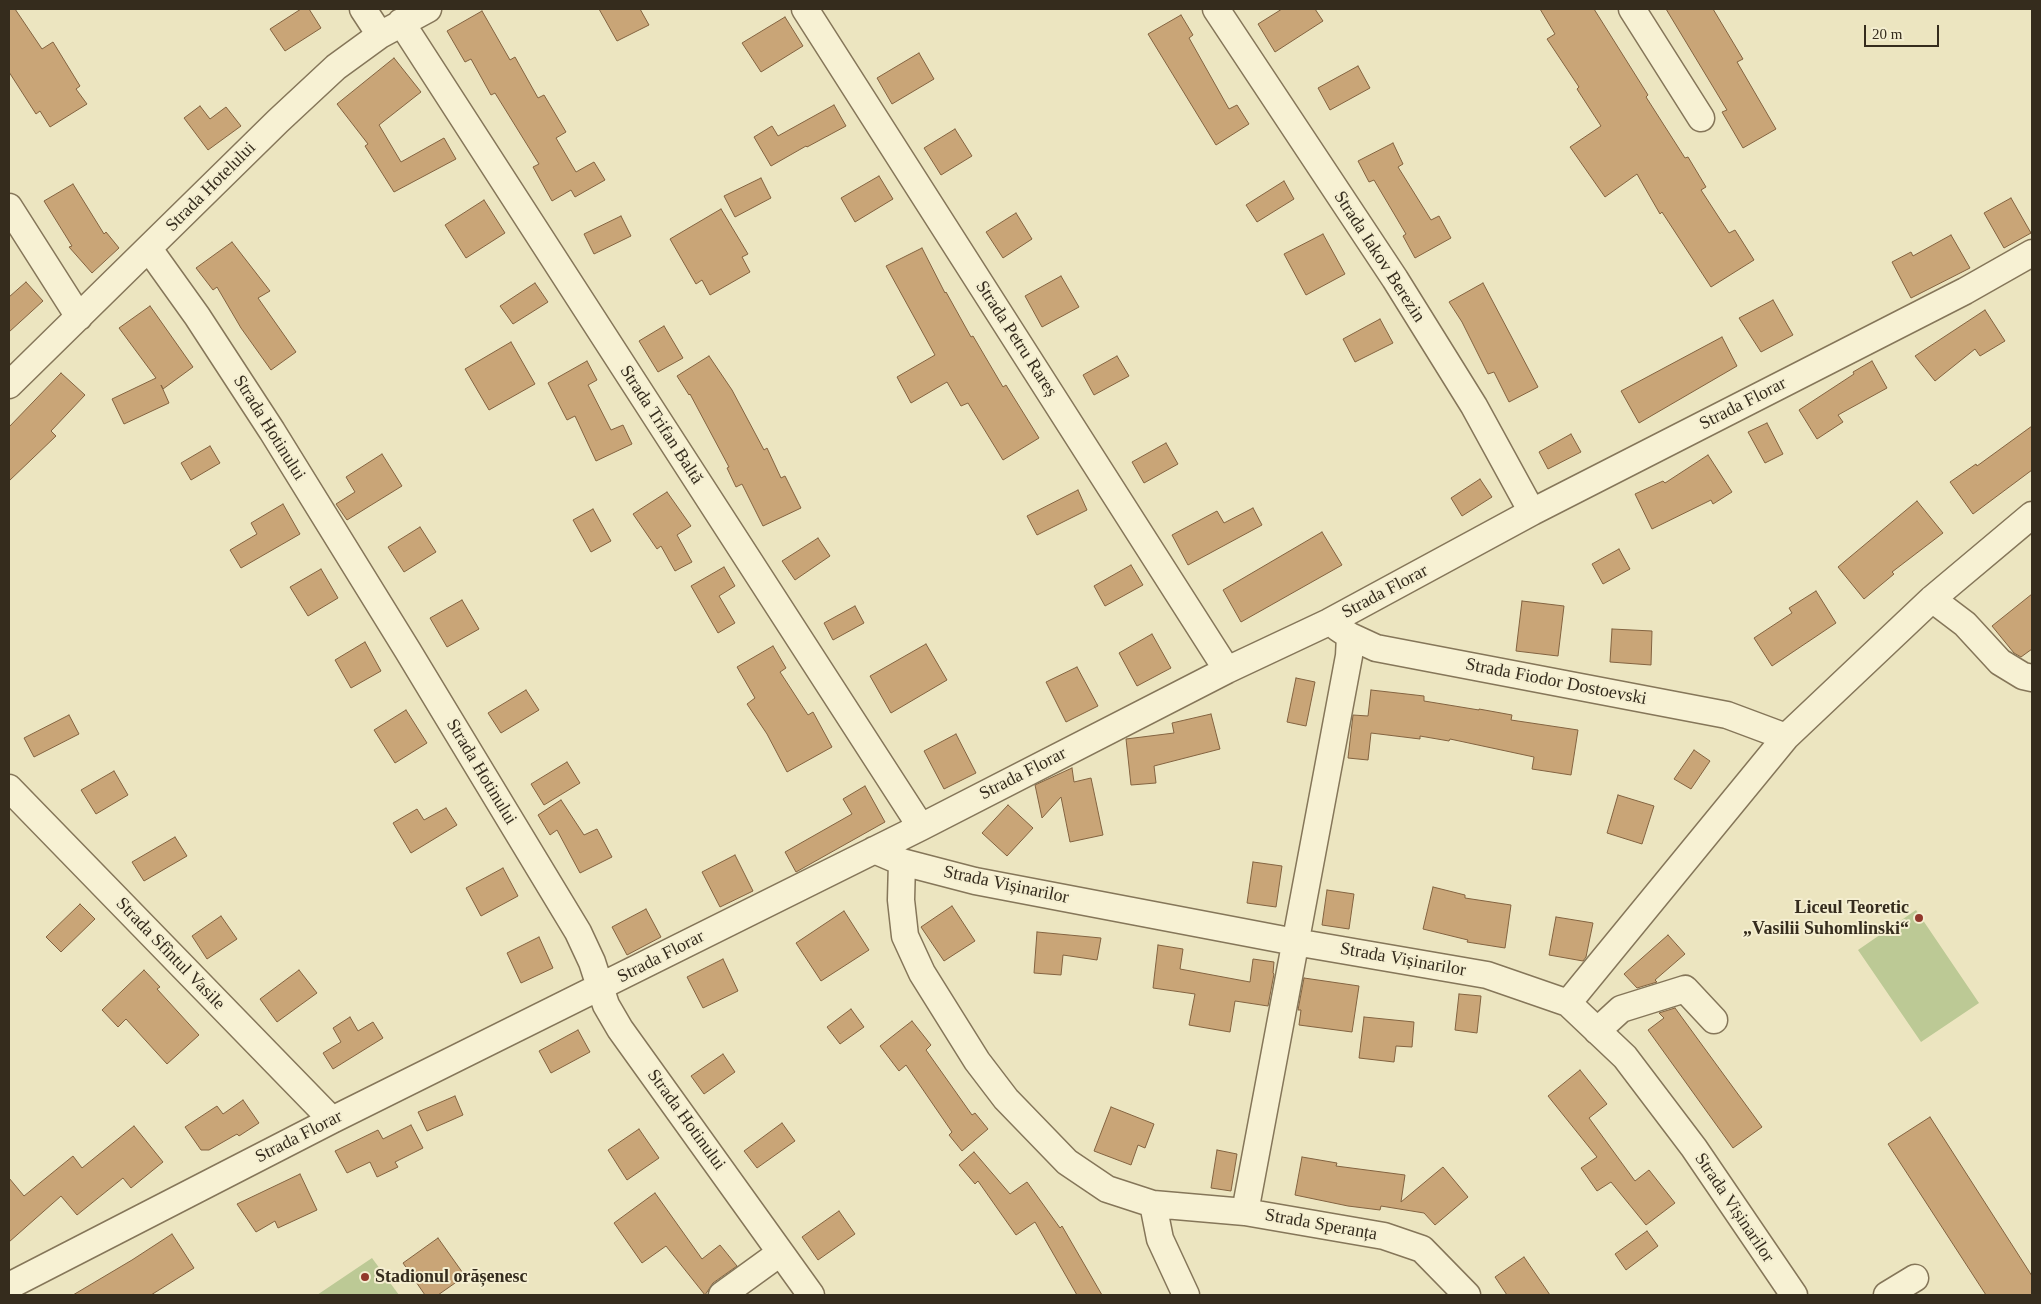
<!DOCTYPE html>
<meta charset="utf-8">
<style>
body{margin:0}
#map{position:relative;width:2041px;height:1304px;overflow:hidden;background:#ece5c0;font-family:"Times New Roman",serif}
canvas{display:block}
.frame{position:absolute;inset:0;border:10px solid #352c1d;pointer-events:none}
.scale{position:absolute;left:1864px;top:25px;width:75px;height:22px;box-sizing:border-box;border:2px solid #352c1d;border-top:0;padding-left:6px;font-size:15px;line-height:18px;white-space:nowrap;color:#352c1d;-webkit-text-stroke:4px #f4eed0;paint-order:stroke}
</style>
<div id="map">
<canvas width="2041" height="1304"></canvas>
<div class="frame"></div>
<div class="scale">20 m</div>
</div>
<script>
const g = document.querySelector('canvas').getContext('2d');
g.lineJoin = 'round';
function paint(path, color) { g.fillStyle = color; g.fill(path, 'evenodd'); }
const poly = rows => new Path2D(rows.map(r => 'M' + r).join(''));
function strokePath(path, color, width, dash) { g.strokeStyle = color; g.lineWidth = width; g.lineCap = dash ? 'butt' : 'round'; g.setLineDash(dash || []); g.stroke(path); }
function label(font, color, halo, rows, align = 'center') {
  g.font = font + ' "Times New Roman",serif'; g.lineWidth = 4; g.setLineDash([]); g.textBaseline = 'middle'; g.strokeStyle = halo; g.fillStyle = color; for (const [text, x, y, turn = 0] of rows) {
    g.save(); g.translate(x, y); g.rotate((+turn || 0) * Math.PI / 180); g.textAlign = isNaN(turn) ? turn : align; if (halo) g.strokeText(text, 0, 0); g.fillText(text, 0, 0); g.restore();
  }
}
paint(poly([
 [1916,910,1979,1003,1921,1042,1858,950],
 [372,1258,399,1295,317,1295]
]), '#bcc995');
const building = poly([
 [9,9,15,9,42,49,53,42,80,86,76,89,87,104,50,127,40,111,36,114,9,72,9,9],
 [301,9,309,9,321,28,285,51,270,29,301,9],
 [599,9,640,9,649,25,617,41,599,9],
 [1282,9,1315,9,1323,21,1275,52,1258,24,1282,9],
 [1540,9,1594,9,1648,95,1646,97,1685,158,1688,157,1706,187,1701,190,1729,233,1735,230,1754,260,1711,287,1662,212,1660,214,1637,174,1605,197,1570,147,1601,126,1577,89,1579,87,1547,39,1555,34,1540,9],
 [1666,9,1713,9,1743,59,1737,62,1776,129,1743,148,1722,112,1727,110,1666,9],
 [482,11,510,60,515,57,538,98,544,95,566,132,556,138,576,172,594,162,605,180,575,197,571,190,552,201,533,167,539,164,495,93,491,95,471,59,465,62,447,31,482,11],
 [1181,15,1193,35,1189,38,1229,109,1237,105,1249,124,1216,145,1148,34,1181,15],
 [785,17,803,46,761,72,742,43,785,17],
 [919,53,934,79,892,104,877,78,919,53],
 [394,58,421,92,379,125,401,162,444,138,456,159,394,192,365,146,368,144,337,104,394,58],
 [1358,66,1370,88,1330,110,1318,88,1358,66],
 [834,105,846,126,807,147,806,146,771,166,754,137,772,126,778,136,834,105],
 [200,106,210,119,226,107,241,126,208,150,184,118,200,106],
 [955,129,972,156,941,175,924,148,955,129],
 [1393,143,1403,164,1398,167,1431,220,1439,216,1451,238,1415,258,1403,236,1406,234,1374,180,1369,182,1358,161,1393,143],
 [879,176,893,199,855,222,841,198,879,176],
 [761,178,771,198,735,217,724,196,761,178],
 [1284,181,1294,199,1257,222,1246,205,1284,181],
 [73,184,104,234,106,232,119,248,92,273,69,247,72,246,44,201,73,184],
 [2011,198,2031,233,2004,248,1984,213,2011,198],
 [484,200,505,233,466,258,445,225,484,200],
 [721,209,748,254,742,257,750,272,710,295,702,280,696,284,670,239,721,209],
 [1016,213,1032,239,1003,258,986,232,1016,213],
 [621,216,631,236,594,254,584,234,621,216],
 [1323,234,1345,274,1306,295,1284,254,1323,234],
 [1951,235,1970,268,1911,298,1892,262,1911,252,1913,256,1951,235],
 [232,242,270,291,258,298,296,352,271,370,241,328,217,287,213,290,196,268,232,242],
 [922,248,945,293,946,292,971,337,973,336,1003,387,1006,385,1039,438,1003,460,968,403,961,406,947,382,911,403,897,377,935,355,886,266,922,248],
 [1061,276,1079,307,1042,327,1025,296,1061,276],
 [26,282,43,301,9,332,9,297,26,282],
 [535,283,548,302,513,324,500,306,535,283],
 [1483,283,1538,387,1509,402,1494,372,1488,374,1462,322,1449,302,1483,283],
 [1773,300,1793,335,1761,352,1739,318,1773,300],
 [150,306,193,367,163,389,161,385,169,403,124,424,112,399,156,378,119,328,150,306],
 [1985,310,2005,341,1980,356,1975,349,1935,381,1915,356,1985,310],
 [1380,319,1393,343,1355,362,1343,339,1380,319],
 [664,326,683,358,658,372,639,341,664,326],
 [1722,337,1737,366,1639,423,1621,391,1722,337],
 [511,342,535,384,489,410,465,369,511,342],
 [709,356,732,390,764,450,767,448,781,478,785,476,801,508,763,526,742,484,736,487,727,468,729,467,690,394,689,395,677,376,709,356],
 [1117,356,1129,376,1094,395,1083,375,1117,356],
 [587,361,597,380,588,385,611,430,623,425,632,444,596,461,575,416,567,420,548,383,587,361],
 [1872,361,1887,388,1838,415,1843,422,1817,439,1799,410,1854,374,1853,372,1872,361],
 [61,373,85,395,51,431,56,436,9,481,9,427,61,373],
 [1767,423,1783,454,1765,463,1748,432,1767,423],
 [2032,426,2032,470,1973,514,1950,482,1976,464,1977,466,2032,426],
 [1571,434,1581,452,1548,469,1539,452,1571,434],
 [1166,443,1178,464,1144,483,1132,462,1166,443],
 [210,446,220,463,191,480,181,463,210,446],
 [382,454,402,486,347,520,336,504,355,492,346,477,382,454],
 [1708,455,1732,492,1713,504,1711,500,1652,529,1635,494,1663,481,1665,483,1708,455],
 [1480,479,1492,497,1462,516,1451,498,1480,479],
 [1078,490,1087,510,1037,535,1027,516,1078,490],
 [667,492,691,526,677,535,692,562,675,571,661,546,657,549,633,514,667,492],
 [1917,501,1943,533,1892,572,1894,574,1864,599,1838,567,1917,501],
 [283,504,300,534,241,568,230,550,257,534,251,523,283,504],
 [1253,508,1262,525,1188,565,1172,535,1217,511,1224,523,1253,508],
 [593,509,611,541,591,552,573,520,593,509],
 [420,527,436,552,404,572,388,547,420,527],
 [1322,532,1342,565,1241,622,1223,590,1322,532],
 [818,538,830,556,795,580,782,561,818,538],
 [1619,549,1630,569,1603,584,1592,564,1619,549],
 [1131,565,1143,585,1105,606,1094,586,1131,565],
 [724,567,735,586,719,596,735,623,718,633,691,586,724,567],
 [321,569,338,598,308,616,290,587,321,569],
 [1816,591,1836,623,1772,666,1754,638,1792,613,1789,608,1816,591],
 [2032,594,2032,649,2021,657,2014,653,1992,626,2032,594],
 [462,600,479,629,447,647,430,618,462,600],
 [1522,601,1564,606,1558,656,1516,651,1522,601],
 [855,606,864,623,833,640,824,623,855,606],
 [1612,629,1652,631,1651,665,1610,662,1612,629],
 [1152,634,1171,668,1137,686,1119,653,1152,634],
 [365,642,381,671,351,688,335,660,365,642],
 [926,644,947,680,891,713,870,676,926,644],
 [773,646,786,668,780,672,808,715,813,712,832,747,787,772,767,734,747,704,755,698,737,667,773,646],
 [1077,667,1098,706,1066,722,1046,682,1077,667],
 [1296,678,1315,682,1306,726,1287,722,1296,678],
 [526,690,539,710,501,733,488,713,526,690],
 [1371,690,1424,696,1424,701,1479,710,1479,709,1512,715,1511,720,1578,730,1571,775,1532,769,1534,757,1450,739,1449,741,1420,736,1420,739,1371,733,1368,760,1348,758,1353,715,1368,716,1371,690],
 [406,710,427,743,395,763,374,730,406,710],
 [1211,714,1220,749,1154,766,1156,783,1131,785,1126,739,1174,733,1172,723,1211,714],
 [69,715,79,734,34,757,24,738,69,715],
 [956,734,976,773,944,789,924,751,956,734],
 [1694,750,1710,761,1691,789,1674,779,1694,750],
 [567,762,580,783,544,805,531,784,567,762],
 [1072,768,1074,782,1091,778,1103,835,1070,842,1061,797,1042,818,1035,785,1072,768],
 [114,771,128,795,96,814,81,790,114,771],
 [865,786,885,822,796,872,785,852,852,814,843,799,865,786],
 [1618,795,1654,806,1642,844,1607,833,1618,795],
 [561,800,584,835,597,829,612,857,580,873,557,830,550,835,538,815,561,800],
 [1008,805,1033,828,1007,856,982,833,1008,805],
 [446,808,457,825,411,853,393,823,417,809,424,820,446,808],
 [175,837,187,856,144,881,132,862,175,837],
 [735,855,753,891,720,907,702,872,735,855],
 [1253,862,1282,866,1276,907,1247,903,1253,862],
 [503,868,518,896,481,916,466,888,503,868],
 [1433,887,1465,895,1465,898,1511,905,1505,948,1467,942,1468,940,1423,929,1433,887],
 [1327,890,1354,894,1349,929,1322,925,1327,890],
 [80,904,95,919,61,952,46,937,80,904],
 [952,906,975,941,944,961,921,927,952,906],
 [646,909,661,937,627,955,612,927,646,909],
 [844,911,869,950,821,981,796,943,844,911],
 [221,916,237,939,207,959,192,936,221,916],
 [1556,917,1593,923,1586,957,1583,961,1549,955,1556,917],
 [1037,932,1101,938,1097,960,1063,955,1061,975,1034,973,1037,932],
 [1668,935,1685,954,1655,980,1657,982,1637,988,1624,974,1668,935],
 [539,937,553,968,521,983,507,953,539,937],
 [1158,945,1183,949,1180,969,1250,982,1253,959,1274,962,1273,973,1274,974,1268,1006,1235,1001,1230,1032,1189,1025,1195,994,1153,988,1158,945],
 [723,959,738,991,703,1008,687,977,723,959],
 [144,970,160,987,157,989,199,1035,167,1064,126,1019,118,1027,102,1010,144,970],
 [299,970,317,993,277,1022,260,999,299,970],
 [1304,978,1359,986,1352,1032,1299,1025,1301,1010,1298,1010,1304,978],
 [1459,994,1481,996,1477,1033,1455,1030,1459,994],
 [1675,1008,1762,1127,1733,1148,1648,1030,1664,1018,1659,1013,1675,1008],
 [851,1009,864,1027,840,1044,827,1027,851,1009],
 [350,1017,358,1031,373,1022,383,1038,333,1069,323,1053,341,1042,333,1028,350,1017],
 [1364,1017,1414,1022,1412,1047,1396,1046,1394,1062,1359,1058,1364,1017],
 [912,1021,931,1045,926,1050,972,1115,975,1113,988,1129,962,1151,949,1135,952,1132,906,1065,899,1071,880,1046,912,1021],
 [578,1030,590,1052,551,1073,539,1051,578,1030],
 [723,1054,735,1072,704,1094,691,1076,723,1054],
 [1580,1070,1607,1104,1589,1118,1635,1181,1649,1170,1675,1203,1646,1225,1611,1182,1597,1191,1581,1168,1597,1157,1548,1096,1580,1070],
 [455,1096,463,1115,427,1131,418,1112,455,1096],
 [243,1100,259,1123,239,1136,237,1134,209,1150,201,1150,185,1127,217,1106,223,1114,243,1100],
 [1111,1107,1154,1124,1145,1148,1138,1145,1131,1165,1094,1151,1111,1107],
 [1930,1117,2032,1276,2032,1295,1986,1295,1888,1144,1930,1117],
 [782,1123,795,1141,757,1168,744,1151,782,1123],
 [411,1125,423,1148,395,1162,398,1167,377,1177,370,1162,347,1173,335,1151,378,1130,383,1139,411,1125],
 [134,1126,163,1162,131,1188,123,1178,77,1215,61,1196,9,1242,9,1178,24,1196,73,1156,82,1168,134,1126],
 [639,1129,659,1158,627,1180,608,1150,639,1129],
 [1217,1150,1237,1154,1231,1191,1211,1188,1217,1150],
 [974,1152,1010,1194,1027,1182,1060,1228,1062,1226,1102,1295,1077,1295,1035,1222,1016,1235,978,1181,975,1184,959,1165,974,1152],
 [1302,1157,1337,1163,1336,1166,1405,1175,1401,1202,1443,1167,1468,1197,1435,1225,1424,1213,1381,1206,1380,1210,1348,1206,1295,1195,1302,1157],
 [300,1174,317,1210,278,1228,275,1221,256,1232,237,1204,300,1174],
 [655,1193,702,1259,720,1245,737,1266,713,1283,705,1295,666,1246,642,1263,614,1223,655,1193],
 [839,1211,855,1234,818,1260,802,1237,839,1211],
 [1647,1231,1658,1246,1626,1270,1615,1254,1647,1231],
 [172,1234,194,1268,151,1295,73,1295,132,1260,172,1234],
 [438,1238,465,1276,438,1295,425,1295,403,1263,438,1238],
 [1524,1257,1550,1295,1507,1295,1495,1277,1524,1257]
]);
paint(building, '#c9a577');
strokePath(building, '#836340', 1);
const minor = poly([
 [363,9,380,35],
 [805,9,1227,670],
 [1216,9,1395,279,1474,406,1532,512],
 [1632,9,1701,118],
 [401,22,921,827],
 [9,207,79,317],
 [149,249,197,316,272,431,408,651,578,932,592,962,606,1005,620,1029,811,1295],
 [9,385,278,121,336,67,380,35,428,9],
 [1932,599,1965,624,2000,662,2023,676,2032,678],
 [1338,628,1350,636,1376,648,1727,715,1786,737],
 [9,788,332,1120],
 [874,850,902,862,975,881,1295,942,1487,975,1568,1003,1625,1057,1694,1148,1794,1295],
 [902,862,901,900,905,936,922,973,977,1061,1006,1099,1067,1162,1107,1189,1153,1204,1160,1239,1186,1295],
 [1568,1003,1786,737,1932,599,2032,515],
 [1597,1031,1621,1009,1685,989,1714,1020],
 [1153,1204,1245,1212,1384,1236,1422,1249,1467,1295],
 [1245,1212,1349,656,1350,636],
 [9,1286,332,1120,921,827,1227,670,1329,622,1532,512,1965,291,2032,253],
 [722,1295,780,1253],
 [1887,1295,1915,1278]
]);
strokePath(minor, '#857659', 29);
strokePath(minor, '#f7f1d3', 26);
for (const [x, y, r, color] of [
 [1919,918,5,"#91382b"],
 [365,1277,5,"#91382b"]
]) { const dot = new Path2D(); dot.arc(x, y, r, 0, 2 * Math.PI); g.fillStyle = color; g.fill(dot); strokePath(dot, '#f4eed0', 2); }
label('18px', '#352c1d', '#f4eed0', [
 ["Strada Hotelului",211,187,-45],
 ["Strada Iakov Berezin",1379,257,57],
 ["Strada Petru Rareș",1016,339,57],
 ["Strada Florar",1743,404,-27],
 ["Strada Trifan Baltă",661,425,57],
 ["Strada Hotinului",269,428,58],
 ["Strada Florar",1385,592,-28],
 ["Strada Fiodor Dostoevski",1556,682,11],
 ["Strada Hotinului",481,772,59],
 ["Strada Florar",1023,774,-27],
 ["Strada Vișinarilor",1006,885,12],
 ["Strada Sfîntul Vasile",170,954,46],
 ["Strada Florar",661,957,-27],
 ["Strada Vișinarilor",1403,960,10],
 ["Strada Hotinului",686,1120,54],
 ["Strada Florar",299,1137,-27],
 ["Strada Vișinarilor",1734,1208,56],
 ["Strada Speranța",1321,1225,10]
]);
label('bold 18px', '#352c1d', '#f4eed0', [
 ["Liceul Teoretic",1909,908],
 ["„Vasilii Suhomlinski“",1909,929],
 ["Stadionul orășenesc",375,1277,"left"]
], 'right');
</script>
